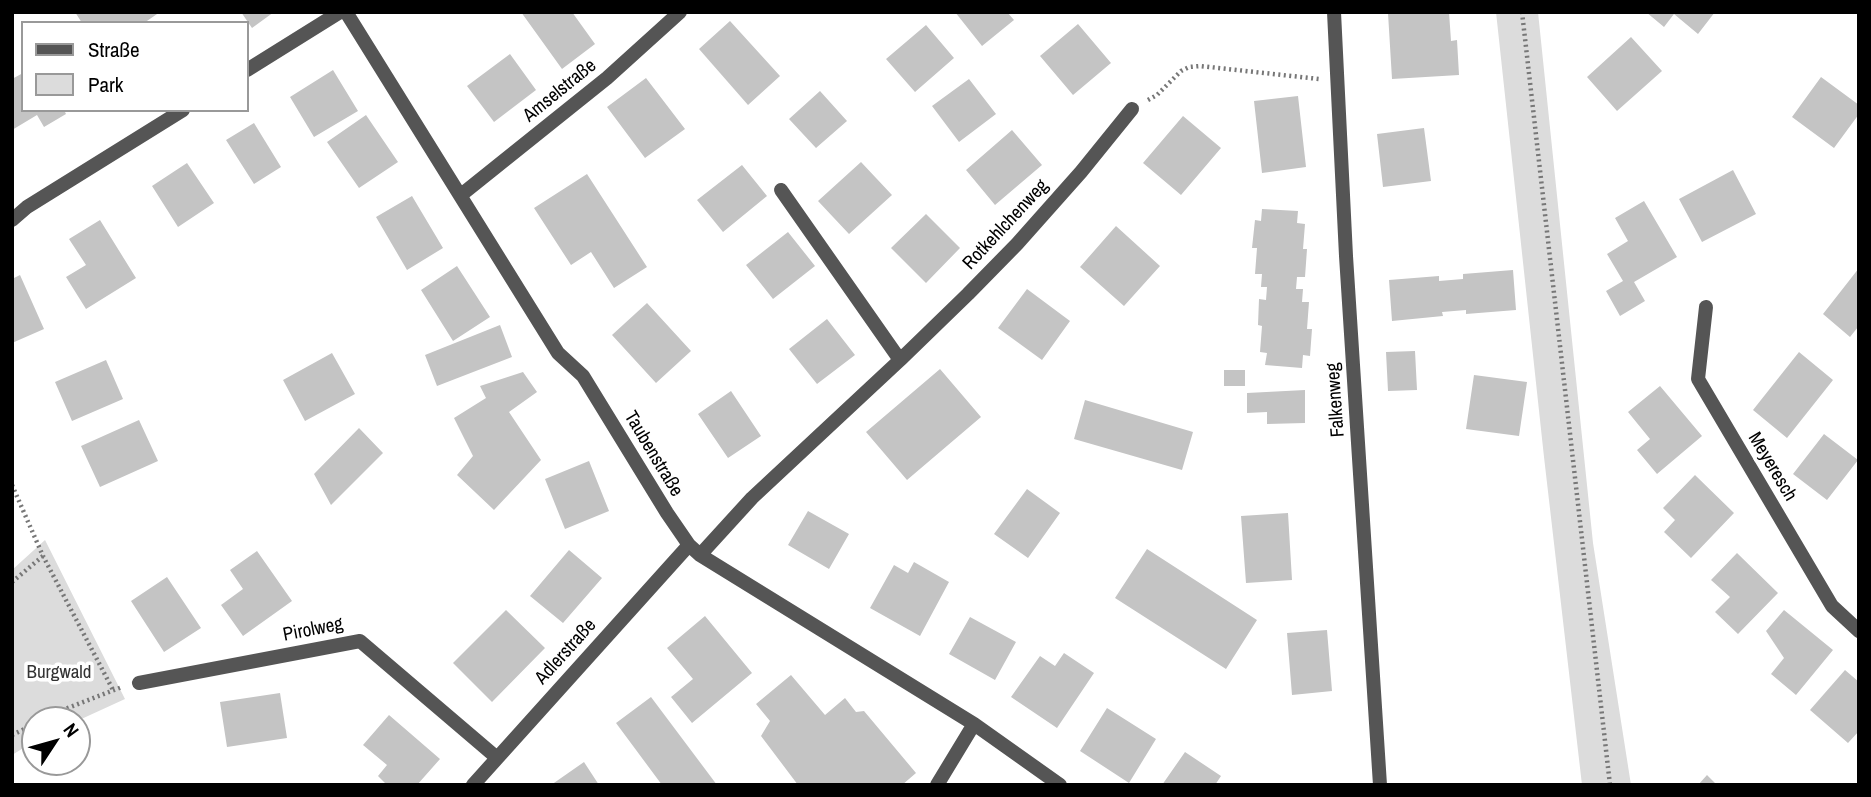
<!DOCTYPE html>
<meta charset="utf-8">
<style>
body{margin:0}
#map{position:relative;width:1871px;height:797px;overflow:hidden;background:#fff;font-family:"Archivo Narrow",sans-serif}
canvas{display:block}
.frame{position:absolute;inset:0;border:14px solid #000;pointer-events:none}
.legend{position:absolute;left:21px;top:21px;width:228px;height:91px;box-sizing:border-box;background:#fff;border:2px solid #999;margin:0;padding:9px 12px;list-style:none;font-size:21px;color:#000}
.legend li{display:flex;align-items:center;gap:14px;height:35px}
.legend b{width:35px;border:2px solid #999}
.north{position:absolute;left:21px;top:706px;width:70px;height:70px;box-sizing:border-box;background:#fff;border:2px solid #999;border-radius:50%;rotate:54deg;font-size:19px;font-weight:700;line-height:28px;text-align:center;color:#000}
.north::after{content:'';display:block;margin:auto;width:24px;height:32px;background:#000;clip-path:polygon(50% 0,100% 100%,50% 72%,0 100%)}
</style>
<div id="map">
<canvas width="1871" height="797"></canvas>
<div class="frame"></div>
<ul class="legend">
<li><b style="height:9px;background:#555"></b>Straße</li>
<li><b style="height:19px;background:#dcdcdc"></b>Park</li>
</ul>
<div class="north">N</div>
</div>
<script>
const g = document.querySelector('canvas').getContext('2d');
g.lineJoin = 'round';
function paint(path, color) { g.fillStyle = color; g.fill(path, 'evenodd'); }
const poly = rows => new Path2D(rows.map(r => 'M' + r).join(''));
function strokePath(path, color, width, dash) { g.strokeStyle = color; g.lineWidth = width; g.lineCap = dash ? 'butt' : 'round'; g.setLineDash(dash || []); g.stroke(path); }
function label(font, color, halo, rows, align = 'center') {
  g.font = font + ' "Archivo Narrow",sans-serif'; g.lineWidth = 7; g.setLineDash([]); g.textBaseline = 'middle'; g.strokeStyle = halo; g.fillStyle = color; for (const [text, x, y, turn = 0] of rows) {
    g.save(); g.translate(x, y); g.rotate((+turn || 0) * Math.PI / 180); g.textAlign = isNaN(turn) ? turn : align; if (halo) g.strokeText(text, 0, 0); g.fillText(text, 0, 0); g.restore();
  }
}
paint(poly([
 [1496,12,1538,12,1593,543,1631,785,1582,785,1544,457],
 [45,540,125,699,77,721,35,720,35,741,12,755,12,570]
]), '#dcdcdc');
paint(poly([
 [75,12,160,12,144,23,82,23],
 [241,12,274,12,252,28],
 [521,12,572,12,595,44,562,69],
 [955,12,1007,12,1014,20,982,46],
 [1449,12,1451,41,1457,40,1459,75,1392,79,1388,13],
 [1646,12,1715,12,1698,34,1674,14,1664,27],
 [730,21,780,76,748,105,699,49],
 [1078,24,1111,63,1073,95,1040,56],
 [926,25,954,58,915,92,886,59],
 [1631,37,1662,71,1617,111,1587,77],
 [510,54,536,90,494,122,467,86],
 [333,70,358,111,314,137,290,97],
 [23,73,23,110,64,110,66,114,44,127,37,115,12,130,12,79],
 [1821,77,1859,105,1859,114,1834,148,1792,117],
 [646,78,685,129,645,158,607,107],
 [969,79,996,114,959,142,932,106],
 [820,91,847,121,816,148,789,119],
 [1298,96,1306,167,1262,173,1254,101],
 [366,115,398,162,359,188,327,142],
 [1183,116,1221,148,1181,195,1143,163],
 [254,123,281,167,254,184,226,140],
 [1424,128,1431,181,1383,187,1377,134],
 [1012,130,1042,165,995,205,966,170],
 [861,162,892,195,849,234,818,201],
 [187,163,214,203,178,227,152,186],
 [742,165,767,196,723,232,697,200],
 [1733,170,1756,214,1702,242,1679,199],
 [587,174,647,267,614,288,591,252,571,265,534,208],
 [412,196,443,248,407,270,376,217],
 [1644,201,1677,257,1634,282,1645,301,1620,316,1606,291,1623,281,1607,254,1628,241,1615,218],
 [1262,209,1298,211,1297,223,1305,224,1303,249,1307,249,1305,277,1297,277,1296,289,1303,289,1302,302,1309,302,1307,329,1312,329,1310,356,1303,355,1302,368,1265,365,1267,353,1260,352,1262,326,1258,325,1259,299,1266,300,1267,287,1261,287,1262,274,1255,274,1257,248,1252,248,1255,220,1261,221],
 [926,214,960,248,926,283,891,248],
 [100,220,136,278,86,309,66,277,86,265,69,239],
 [1116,226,1160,266,1124,306,1080,267],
 [788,232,815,266,773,299,746,265],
 [457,266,490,317,453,341,421,290],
 [1859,268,1859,328,1858,327,1850,337,1823,314],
 [1513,270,1516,310,1466,314,1466,310,1442,312,1443,316,1392,321,1389,280,1439,276,1439,281,1463,279,1463,274],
 [20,275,44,329,12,343,12,279],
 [1027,289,1070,321,1042,360,998,328],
 [647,303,691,351,656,383,612,335],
 [827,319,855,355,817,384,789,349],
 [500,325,512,357,437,386,425,355],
 [1415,351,1417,390,1388,391,1386,352],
 [1799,352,1833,380,1787,438,1753,410],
 [332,353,355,394,305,421,283,380],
 [106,360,123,399,72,421,55,382],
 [940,369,981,417,907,480,866,432],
 [1224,370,1245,370,1245,386,1224,386],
 [523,372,537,392,509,412,541,460,494,510,457,475,473,456,454,418,486,398,480,386],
 [1474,375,1527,382,1519,436,1466,429],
 [1660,386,1702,436,1657,474,1637,450,1650,439,1628,412],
 [1305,390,1305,423,1267,424,1267,412,1247,413,1247,393],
 [731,391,761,436,728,458,698,414],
 [1085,400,1193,432,1182,470,1074,439],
 [139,420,158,461,100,487,81,446],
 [359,428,383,453,331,505,314,474],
 [1824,434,1858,460,1827,500,1793,474],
 [589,461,609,511,565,529,545,479],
 [1695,475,1734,513,1691,558,1664,532,1675,520,1663,508],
 [1027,489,1060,513,1028,558,994,534],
 [808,511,849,534,829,569,788,545],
 [1288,513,1292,580,1246,583,1241,516],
 [1147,549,1257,620,1226,669,1115,598],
 [569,550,602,578,563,623,530,596],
 [257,551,292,601,243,636,221,605,243,589,230,570],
 [1737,553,1778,593,1738,634,1715,612,1730,597,1711,580],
 [914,562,949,582,920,636,870,608,894,565,908,573],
 [167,577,201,628,164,652,131,601],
 [506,610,545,648,492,702,453,663],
 [1784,610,1833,650,1796,695,1771,674,1784,658,1766,631],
 [705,616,752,673,692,723,671,697,693,679,667,648],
 [970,617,1016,642,995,680,949,654],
 [1327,630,1332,691,1292,695,1287,633],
 [1064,653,1094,673,1057,728,1011,697,1040,656,1055,666],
 [1845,670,1859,682,1859,731,1848,743,1810,710],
 [791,675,825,715,845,698,856,712,864,711,916,773,902,785,798,785,761,736,770,721,756,704],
 [280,693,287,738,227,747,220,702],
 [651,697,717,785,662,785,616,723],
 [1107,708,1156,739,1129,783,1080,751],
 [389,715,440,759,417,785,387,785,378,776,387,765,363,745],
 [1185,752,1221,776,1215,785,1162,785],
 [584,762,599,785,551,785],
 [1707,775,1717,785,1698,785]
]), '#c4c4c4');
strokePath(poly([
 [1522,12,1610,785],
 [1148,100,1157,95,1181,71,1189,67,1200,66,1319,79],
 [12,485,43,556,113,690],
 [12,582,43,556],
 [42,720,60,711,122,687],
 [12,735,35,724]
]), '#777', 4.5, [2, 3.5]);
strokePath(poly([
 [346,12,558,353,583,376,667,513,689,545,700,555,974,724,1060,785],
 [1334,12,1346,256,1380,785],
 [247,70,340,12],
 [461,195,607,78,680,12],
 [12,220,27,207,183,110],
 [1706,307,1698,379,1832,606,1859,631],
 [900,360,968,294,1017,244,1081,172,1132,109],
 [700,555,752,498,900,360,781,190],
 [139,683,360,641,496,757],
 [473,785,689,545],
 [937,785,974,724]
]), '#555', 14);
label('19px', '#000', '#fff', [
 ["Amselstraße",560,91,-39],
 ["Rotkehlchenweg",1006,225,-47],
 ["Falkenweg",1336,400,-94],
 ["Taubenstraße",653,454,59],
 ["Meyeresch",1772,467,59],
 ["Pirolweg",313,630,-11],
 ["Adlerstraße",566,652,-48]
]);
label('19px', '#333', '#fff', [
 ["Burgwald",59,673]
]);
</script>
